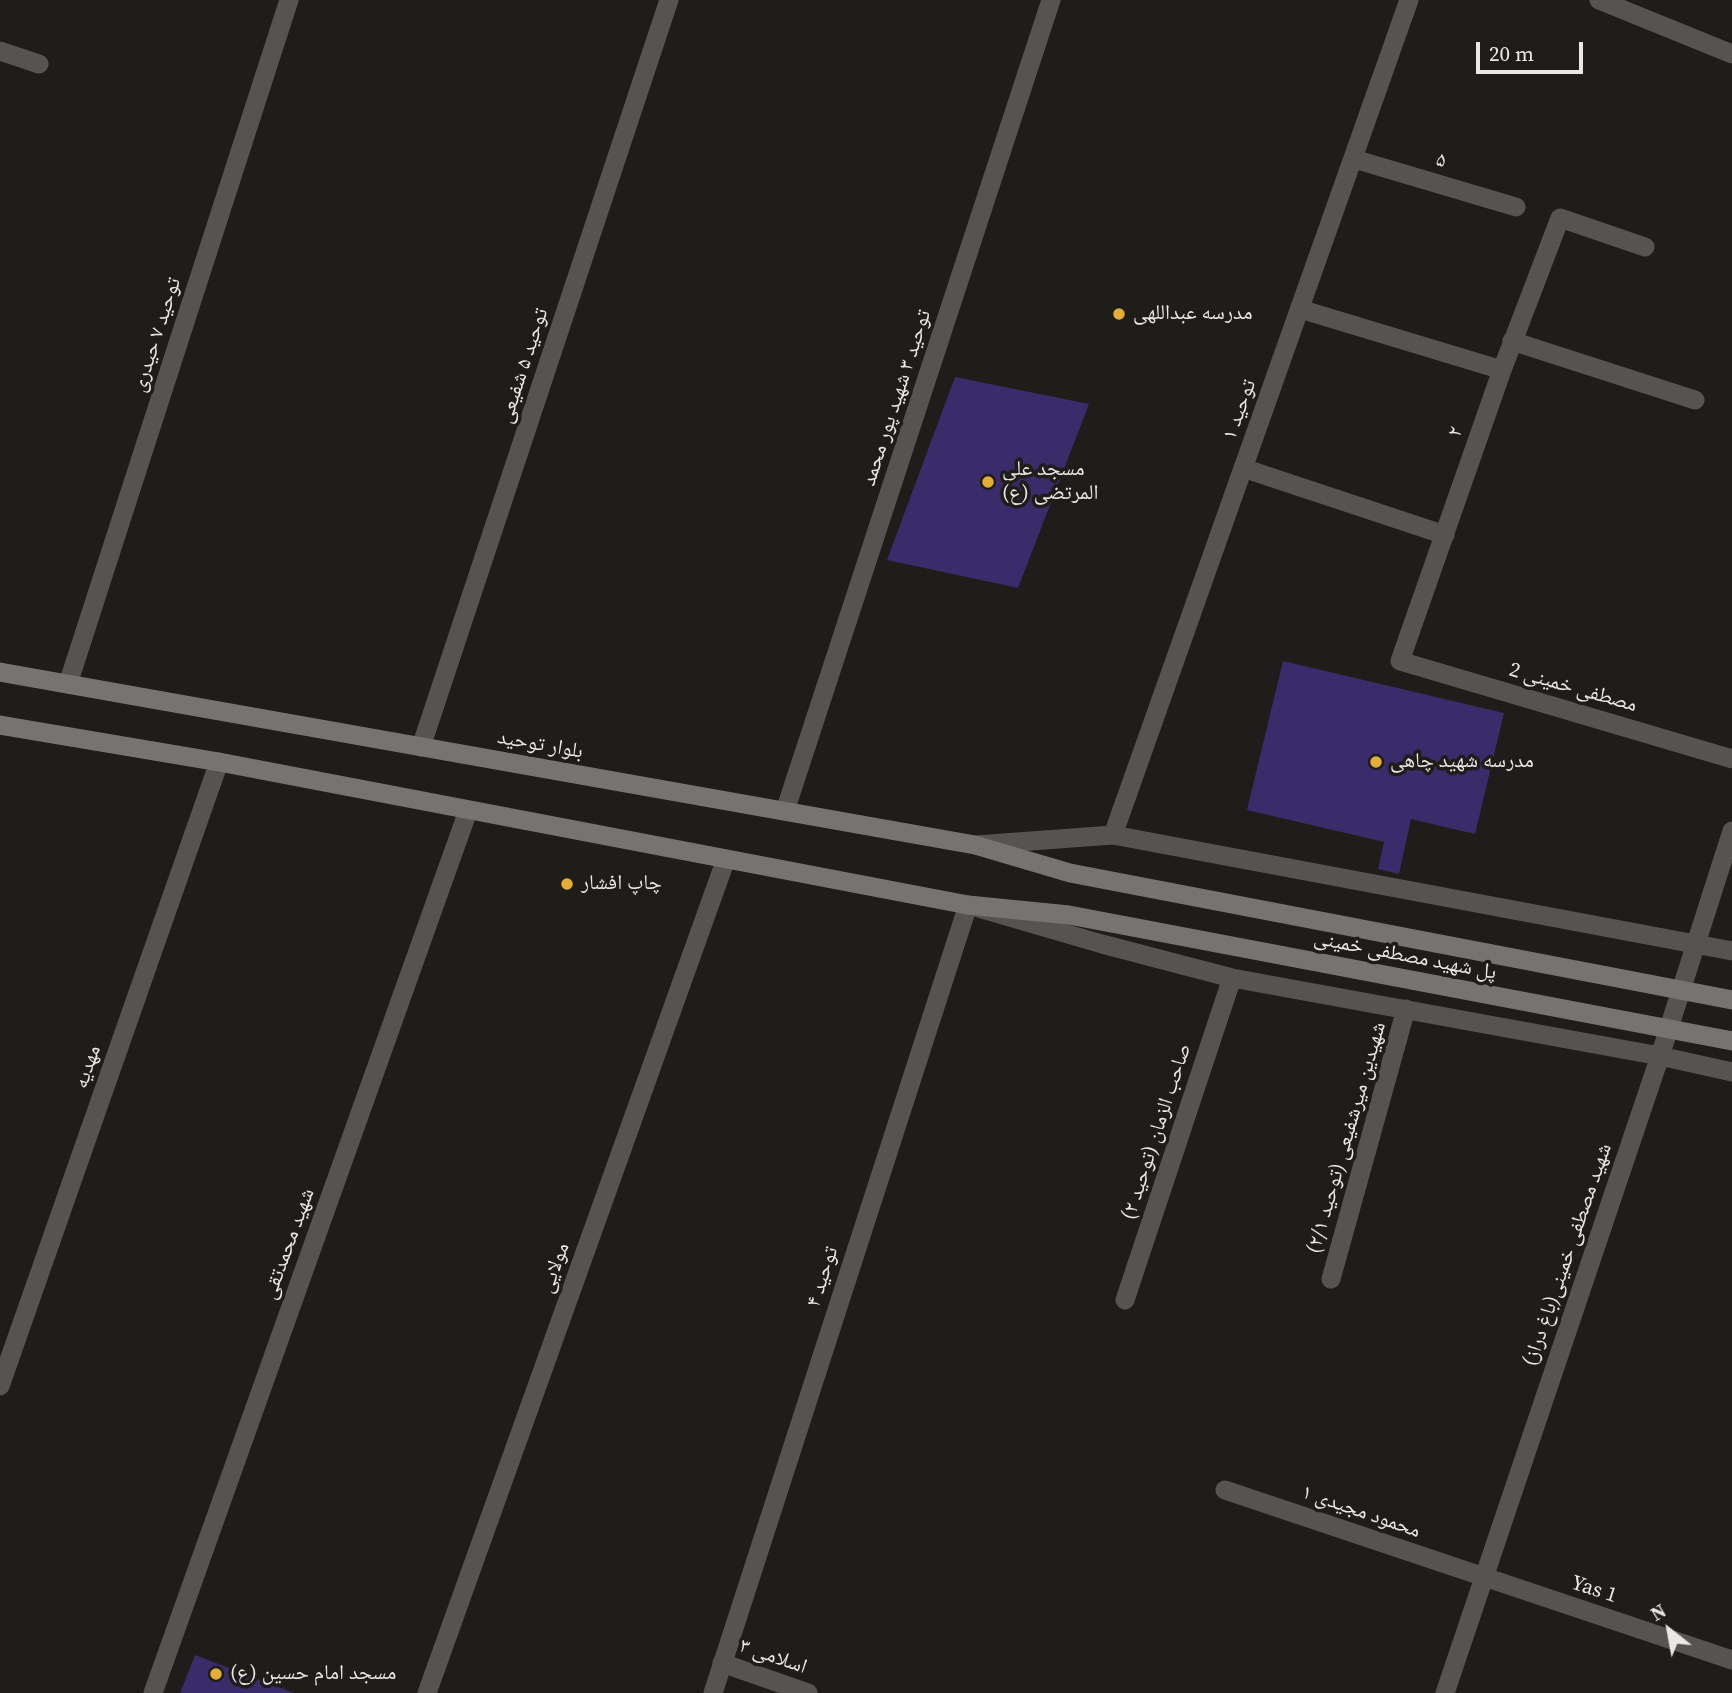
<!DOCTYPE html>
<meta charset="utf-8">
<style>
body{margin:0}
#map{position:relative;width:1732px;height:1693px;overflow:hidden;background:#1e1d19;font-family:"Source Serif 4",serif}
canvas{display:block}
.north{position:absolute;left:1634px;top:1595px;width:70px;height:70px;-webkit-text-stroke:5px #1e1d19;paint-order:stroke;rotate:329deg;font-size:19px;font-weight:700;line-height:28px;text-align:center;color:#e9e8e6}
.north::after{content:'';display:block;margin:auto;width:24px;height:32px;background:#e9e8e6;clip-path:polygon(50% 0,100% 100%,50% 72%,0 100%)}
.scale{position:absolute;left:1476px;top:42px;width:107px;height:32px;box-sizing:border-box;border:4px solid #e9e8e6;border-top:0;padding-left:9px;font-size:21px;line-height:24px;white-space:nowrap;color:#e9e8e6;-webkit-text-stroke:5px #1e1d19;paint-order:stroke}
</style>
<div id="map">
<canvas width="1732" height="1693"></canvas>
<div class="north">N</div>
<div class="scale">20 m</div>
</div>
<script>
const g = document.querySelector('canvas').getContext('2d');
g.lineJoin = 'round';
function paint(path, color) { g.fillStyle = color; g.fill(path, 'evenodd'); }
const poly = rows => new Path2D(rows.map(r => 'M' + r).join(''));
function strokePath(path, color, width, dash) { g.strokeStyle = color; g.lineWidth = width; g.lineCap = dash ? 'butt' : 'round'; g.setLineDash(dash || []); g.stroke(path); }
function label(font, color, halo, rows, align = 'center') {
  g.font = font + ' "Source Serif 4","Noto Naskh Arabic",serif'; g.lineWidth = 7; g.setLineDash([]); g.textBaseline = 'middle'; g.strokeStyle = halo; g.fillStyle = color; for (const [text, x, y, turn = 0] of rows) {
    g.save(); g.translate(x, y); g.rotate((+turn || 0) * Math.PI / 180); g.textAlign = isNaN(turn) ? turn : align; if (halo) g.strokeText(text, 0, 0); g.fillText(text, 0, 0); g.restore();
  }
}
paint(poly([
 [955,377,1089,404,1018,588,887,560],
 [1283,661,1504,713,1475,834,1411,819,1399,874,1378,869,1384,842,1247,810],
 [195,1655,294,1693,180,1693]
]), '#3a2c6a');
strokePath(poly([
 [0,51,39,64]
]), '#565453', 19);
strokePath(poly([
 [1599,0,1732,54],
 [1354,159,1516,207],
 [1645,247,1560,218,1502,370,1400,661,1732,759],
 [1300,309,1502,370],
 [1512,341,1695,400],
 [1243,468,1445,535],
 [68,684,289,0],
 [421,747,669,0],
 [785,811,1051,0],
 [1113,835,1409,0],
 [976,845,1113,835,1732,951],
 [1331,1279,1406,1009],
 [1125,1300,1232,978],
 [0,1386,219,762],
 [1225,1490,1732,1660],
 [722,1663,808,1693],
 [153,1693,468,811],
 [427,1693,726,859],
 [713,1693,968,905,1102,944,1232,978,1660,1056,1732,1072],
 [1445,1693,1660,1056,1732,831]
]), '#565453', 19);
strokePath(poly([
 [0,672,975,845,1070,873,1732,1000],
 [0,725,219,762,968,905,1069,915,1732,1041]
]), '#777372', 19);
for (const [x, y, r, color] of [
 [1119,314,7,"#e4ad35"],
 [988,482,7,"#e4ad35"],
 [1376,762,7,"#e4ad35"],
 [567,884,7,"#e4ad35"],
 [216,1674,7,"#e4ad35"]
]) { const dot = new Path2D(); dot.arc(x, y, r, 0, 2 * Math.PI); g.fillStyle = color; g.fill(dot); strokePath(dot, '#1e1d19', 2.5); }
label('21px', '#e9e8e6', '#1e1d19', [
 ["۵",1441,161,16],
 ["توحید ۷ حیدری",157,335,-72],
 ["توحید ۵ شفیعی",524,366,-72],
 ["توحید ۳ شهيد پور محمد",897,398,-72],
 ["توحید ۱",1240,410,-70],
 ["۲",1456,432,-71],
 ["مصطفی خمینی 2",1573,688,16],
 ["بلوار توحید",540,745,10],
 ["پل شهید مصطفی خمینی",1405,956,11],
 ["مهدیه",88,1067,-71],
 ["صاحب الزمان (توحید ۲)",1157,1132,-72],
 ["شهیدین میرشفیعی (توحید ۲/۱)",1347,1138,-74],
 ["شهید محمدتقی",289,1244,-70],
 ["شهید مصطفی خمینی(باغ دراز)",1568,1255,-71],
 ["مولایی",555,1268,-70],
 ["توحید ۴",823,1277,-72],
 ["۱ محمود مجیدی",1361,1512,19],
 ["Yas 1",1594,1590,18],
 ["۳ اسلامی",773,1657,19]
]);
label('21px', '#e9e8e6', '#1e1d19', [
 ["مدرسه عبداللهی",1133,314],
 ["مسجد علی",1002,470],
 ["المرتضی (ع)",1002,494],
 ["مدرسه شهید چاهی",1390,762],
 ["چاپ افشار",581,884],
 ["مسجد امام حسین (ع)",230,1674]
], 'left');
</script>
